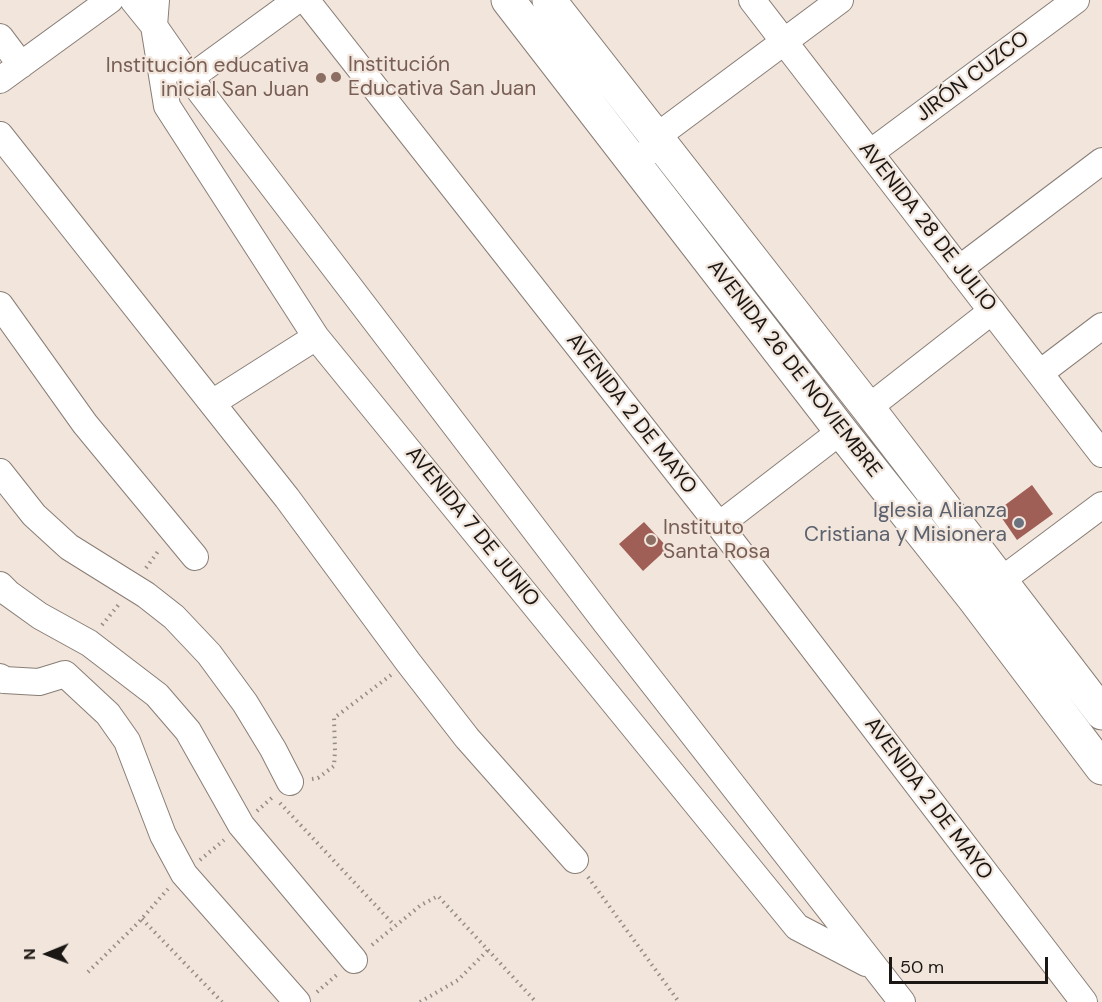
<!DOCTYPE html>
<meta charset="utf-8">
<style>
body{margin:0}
#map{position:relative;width:1102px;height:1002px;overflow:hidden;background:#f1e5dc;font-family:"DM Sans",sans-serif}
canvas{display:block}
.north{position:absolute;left:18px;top:924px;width:60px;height:60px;-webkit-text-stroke:4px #f1e5dc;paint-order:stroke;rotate:269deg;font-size:16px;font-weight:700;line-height:24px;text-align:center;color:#1b1714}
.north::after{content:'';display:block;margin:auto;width:21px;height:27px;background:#1b1714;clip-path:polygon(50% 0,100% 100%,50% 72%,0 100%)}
.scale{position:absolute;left:889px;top:957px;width:159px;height:27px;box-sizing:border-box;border:3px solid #1b1714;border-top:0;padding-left:8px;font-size:18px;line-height:21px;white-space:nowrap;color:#1b1714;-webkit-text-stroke:4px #f1e5dc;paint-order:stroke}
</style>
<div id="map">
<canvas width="1102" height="1002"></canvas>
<div class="north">N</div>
<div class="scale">50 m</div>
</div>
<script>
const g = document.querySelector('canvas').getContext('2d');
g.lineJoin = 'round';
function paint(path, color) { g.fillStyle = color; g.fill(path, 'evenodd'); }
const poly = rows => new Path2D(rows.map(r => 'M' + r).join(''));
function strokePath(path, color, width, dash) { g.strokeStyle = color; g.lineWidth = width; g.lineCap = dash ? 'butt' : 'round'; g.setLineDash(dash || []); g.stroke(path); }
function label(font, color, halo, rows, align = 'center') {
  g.font = font + ' "DM Sans",sans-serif'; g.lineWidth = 4.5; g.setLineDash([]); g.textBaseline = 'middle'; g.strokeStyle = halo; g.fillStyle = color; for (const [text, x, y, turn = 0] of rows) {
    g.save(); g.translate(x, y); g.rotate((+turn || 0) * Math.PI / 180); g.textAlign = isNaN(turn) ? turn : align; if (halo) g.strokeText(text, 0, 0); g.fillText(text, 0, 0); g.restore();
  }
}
paint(poly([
 [1032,485,1053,514,1017,540,997,511],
 [644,522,668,548,643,571,619,544]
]), '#9f5f56');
const minor = poly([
 [133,0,154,26,190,78,606,623,902,1002],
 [156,0,154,26,167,106,316,337,797,927,866,963],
 [306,0,719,525,1084,1002],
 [752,0,1102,454],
 [0,37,21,65],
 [190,78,297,0],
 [0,80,110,0],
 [0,135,287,498,408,662,467,738,575,860],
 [649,152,656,137,840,0],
 [870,153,1076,0],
 [959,269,1102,161],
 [0,305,85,424,195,557],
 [1040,373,1102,326],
 [212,403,316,337],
 [868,408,992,311],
 [0,472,34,515,69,547,146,595,174,617,209,654,245,703,273,749,290,782],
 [719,525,841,431],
 [0,585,8,593,40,616,89,643,157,695,188,731,241,825,354,960],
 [987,591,1102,505],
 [0,677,4,680,39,682,65,674,108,714,127,741,163,835,184,874,297,1002]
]);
const secondary = poly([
 [508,0,841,431,975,600,1102,768],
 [549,0,868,408,1102,713]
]);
strokePath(minor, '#897e76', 28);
strokePath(secondary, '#897e76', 35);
strokePath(poly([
 [146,568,159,550],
 [102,625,120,603],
 [312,779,318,778,334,766,335,751,334,718,391,675],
 [280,803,394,925],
 [257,811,274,796],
 [200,860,224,840],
 [588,877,679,1002],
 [142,919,222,1002],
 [372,945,421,905,438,896,536,1002],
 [88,972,138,923,168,889],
 [317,992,339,973],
 [420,1002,458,980,488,950]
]), '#968d87', 4, [1.5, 4.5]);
strokePath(minor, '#fff', 26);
strokePath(secondary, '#fff', 33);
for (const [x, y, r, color] of [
 [336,77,6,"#8d6e63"],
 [321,78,6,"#8d6e63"],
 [1019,523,6,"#6b7280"],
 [651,540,6,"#8d6e63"]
]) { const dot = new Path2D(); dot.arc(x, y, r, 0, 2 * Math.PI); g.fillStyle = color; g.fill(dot); strokePath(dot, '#f1e5dc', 2); }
label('21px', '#785e54', '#f1e5dc', [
 ["Institución",348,65],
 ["Educativa San Juan",348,89],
 ["Institución educativa",309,66,"right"],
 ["inicial San Juan",309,90,"right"],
 ["Instituto",663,528],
 ["Santa Rosa",663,552]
], 'left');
label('21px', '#1b1714', '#f1e5dc', [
 ["JIRÓN CUZCO",973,77,-37],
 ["AVENIDA 28 DE JULIO",927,227,52],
 ["AVENIDA 26 DE NOVIEMBRE",794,369,52],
 ["AVENIDA 2 DE MAYO",631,414,52],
 ["AVENIDA 7 DE JUNIO",472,527,51],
 ["AVENIDA 2 DE MAYO",928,799,53]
]);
label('21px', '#5b616d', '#f1e5dc', [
 ["Iglesia Alianza",1007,511],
 ["Cristiana y Misionera",1007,535]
], 'right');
</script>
